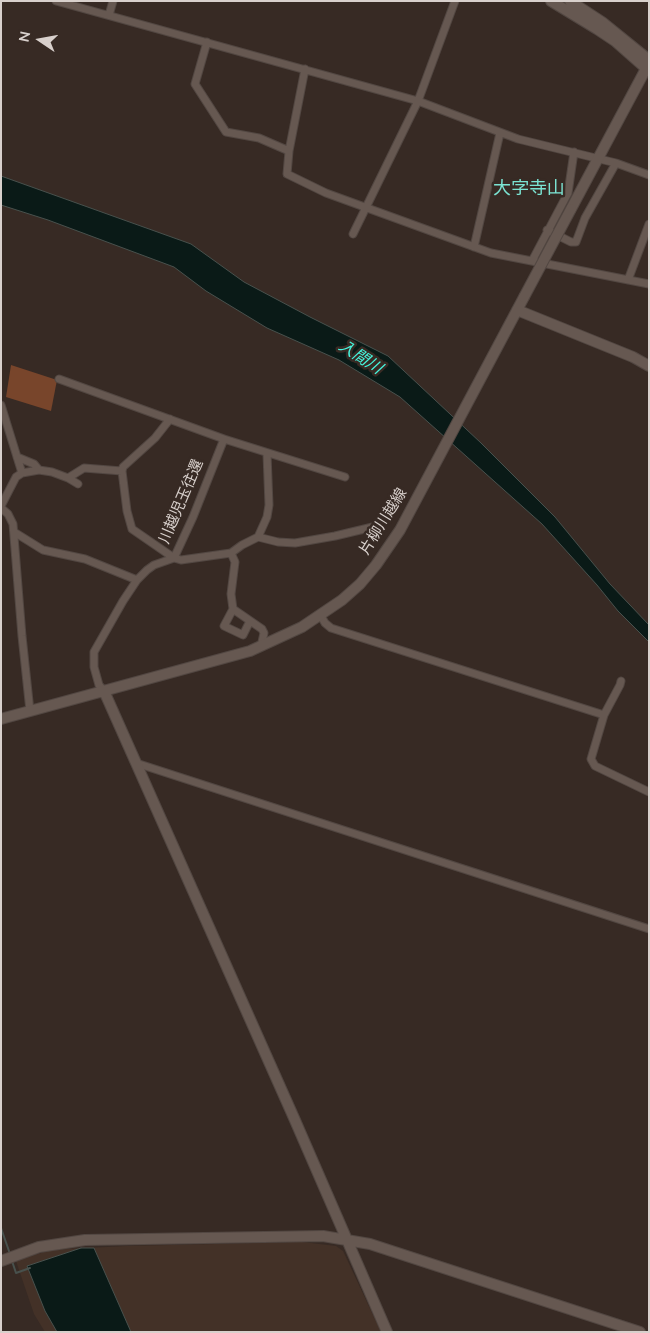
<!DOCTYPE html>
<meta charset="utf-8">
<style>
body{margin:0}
#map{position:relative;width:650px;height:1333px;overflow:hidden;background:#372a24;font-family:"Nunito Sans",sans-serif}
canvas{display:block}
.frame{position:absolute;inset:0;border:2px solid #d8d0cc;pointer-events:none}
.north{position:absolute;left:15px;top:15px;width:50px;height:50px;-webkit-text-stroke:4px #372a24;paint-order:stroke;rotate:282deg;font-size:14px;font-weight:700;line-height:20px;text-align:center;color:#d8d0cc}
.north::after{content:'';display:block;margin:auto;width:18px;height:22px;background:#d8d0cc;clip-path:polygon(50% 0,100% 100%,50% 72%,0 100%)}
</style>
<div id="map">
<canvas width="650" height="1333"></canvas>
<div class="frame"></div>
<div class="north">N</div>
</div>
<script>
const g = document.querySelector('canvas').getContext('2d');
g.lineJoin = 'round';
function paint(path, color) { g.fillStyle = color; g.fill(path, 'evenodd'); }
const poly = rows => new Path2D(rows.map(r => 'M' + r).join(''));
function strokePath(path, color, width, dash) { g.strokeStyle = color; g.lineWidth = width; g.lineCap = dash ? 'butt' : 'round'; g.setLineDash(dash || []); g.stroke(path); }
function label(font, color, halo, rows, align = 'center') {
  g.font = font + ' "Nunito Sans","Noto Sans JP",sans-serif'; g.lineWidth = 5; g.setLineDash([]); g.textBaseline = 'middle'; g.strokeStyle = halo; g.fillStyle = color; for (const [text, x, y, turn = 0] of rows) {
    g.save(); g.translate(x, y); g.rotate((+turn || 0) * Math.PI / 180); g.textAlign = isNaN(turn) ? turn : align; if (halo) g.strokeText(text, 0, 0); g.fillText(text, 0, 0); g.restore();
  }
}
paint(poly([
 [302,1242,336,1246,343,1251,381,1332,45,1332,34,1314,16,1261,47,1251,66,1249,127,1246]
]), '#433127');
paint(poly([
 [11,365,57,380,51,411,6,397]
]), '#78452b');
const water = poly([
 [1,176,191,244,244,282,310,317,388,356,481,443,555,517,610,584,649,625,649,642,618,611,597,585,542,524,400,397,339,360,267,328,206,291,174,267,48,220,1,205,1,176],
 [81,1248,94,1248,131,1332,57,1332,45,1311,27,1266,81,1248]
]);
paint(water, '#0a1a17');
strokePath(water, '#48514d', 1);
strokePath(poly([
 [1,1228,10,1254],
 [12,1261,16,1273,30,1268]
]), '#48514d', 2);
const street = poly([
 [56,1,418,101,518,139,616,163,649,175],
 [109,15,113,1],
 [207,42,195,84,226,132,259,138,289,151],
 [305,69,289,151,287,174,326,193,491,253,649,284],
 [547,230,571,242,576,242,585,218,616,163],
 [353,234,418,101,455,1],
 [474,247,500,133],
 [532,261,568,193,574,152],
 [628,280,649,224],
 [59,379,224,439,345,477],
 [1,405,22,473],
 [170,419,155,438,123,467,122,471,127,511,132,529,174,558,181,560,231,553],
 [17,457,34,464,39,470],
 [68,478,78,484],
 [1,506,16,477,22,473,39,470,52,472,68,478,84,468,122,471],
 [1,508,8,514,13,524,22,636,30,711],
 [14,532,43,550,85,559,137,580],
 [258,537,267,517,269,505,267,454],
 [233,609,224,626,243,635,250,621],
 [321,616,325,623,331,628,604,715],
 [263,646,262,642,264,633,262,629,233,609,231,594,235,562,231,553,242,545,258,537,278,542,295,543,335,536,381,525],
 [621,681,620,685,604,715,591,759,595,766,649,792],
 [104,691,99,685,94,667,94,652,123,601,137,580,147,570,154,565,174,558,193,517,224,439],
 [136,763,649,929]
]);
const secondary = poly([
 [551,1,597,29,615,41,649,71],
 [570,1,602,22,649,60],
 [571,209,649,63],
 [517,310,633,357,649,366],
 [104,691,294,1118,387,1332],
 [1,719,250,651,302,627,342,600,360,584,376,565,400,530,524,297],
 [1,1261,39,1247,85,1240,323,1236,370,1244,640,1332]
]);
strokePath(street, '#524742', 9);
strokePath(secondary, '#524742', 12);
strokePath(street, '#665851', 7);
strokePath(secondary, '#665851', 10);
const secondaryBridge = poly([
 [524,297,571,209]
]);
strokePath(secondaryBridge, '#524742', 12, []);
strokePath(secondaryBridge, '#665851', 10);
label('15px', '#d8d0cc', '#372a24', [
 ["川越児玉往還",182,502,-67],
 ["片柳川越線",384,522,-58]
]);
label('italic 16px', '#46f5de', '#372a24', [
 ["入間川",360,358,33]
]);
label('18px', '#7be3d2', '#372a24', [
 ["大字寺山",529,190]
]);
</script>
